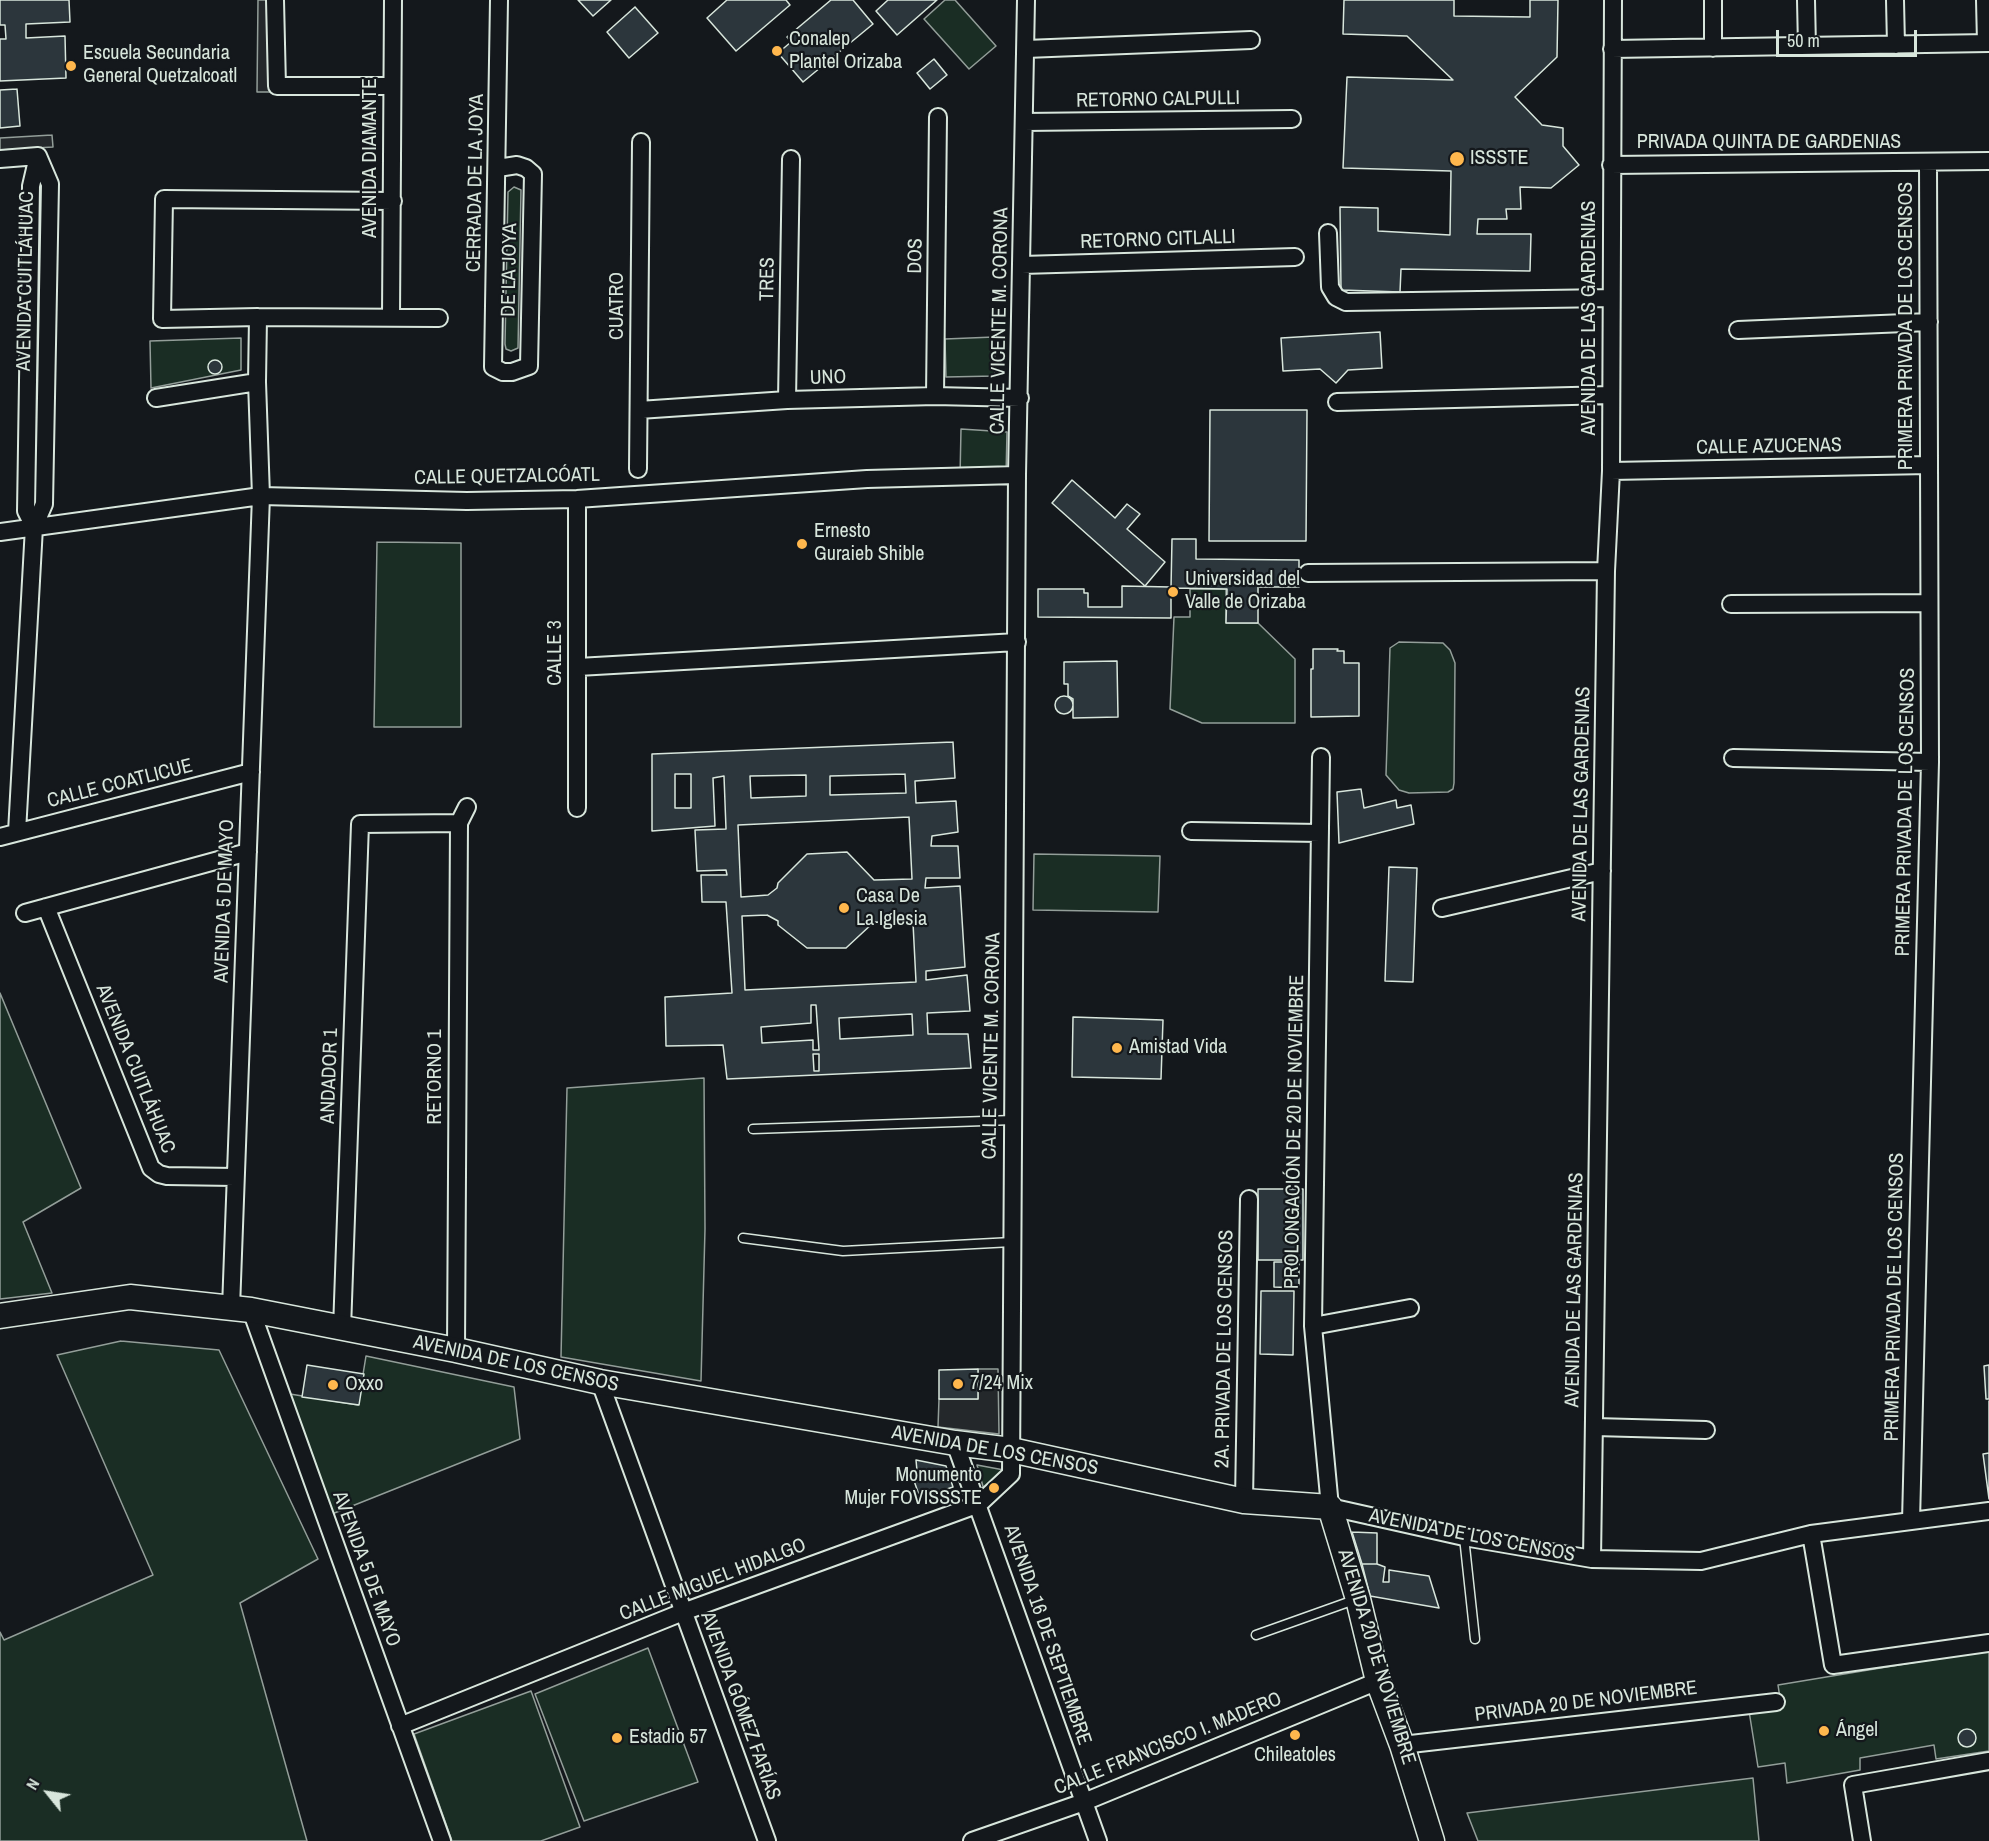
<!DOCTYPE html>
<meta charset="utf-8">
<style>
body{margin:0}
#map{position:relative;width:1989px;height:1841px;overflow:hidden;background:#14181c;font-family:"Archivo Narrow",sans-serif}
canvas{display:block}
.north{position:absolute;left:18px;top:1763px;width:60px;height:60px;-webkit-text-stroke:4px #14181c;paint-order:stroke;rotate:300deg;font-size:16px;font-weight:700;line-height:24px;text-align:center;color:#d8e6dc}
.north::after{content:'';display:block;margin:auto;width:21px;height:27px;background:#d8e6dc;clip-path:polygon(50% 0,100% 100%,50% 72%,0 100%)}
.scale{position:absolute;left:1776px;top:30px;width:141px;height:27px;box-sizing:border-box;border:3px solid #d8e6dc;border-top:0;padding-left:8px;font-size:18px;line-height:21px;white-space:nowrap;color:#d8e6dc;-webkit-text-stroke:4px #14181c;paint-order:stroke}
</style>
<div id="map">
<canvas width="1989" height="1841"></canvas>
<div class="north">N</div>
<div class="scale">50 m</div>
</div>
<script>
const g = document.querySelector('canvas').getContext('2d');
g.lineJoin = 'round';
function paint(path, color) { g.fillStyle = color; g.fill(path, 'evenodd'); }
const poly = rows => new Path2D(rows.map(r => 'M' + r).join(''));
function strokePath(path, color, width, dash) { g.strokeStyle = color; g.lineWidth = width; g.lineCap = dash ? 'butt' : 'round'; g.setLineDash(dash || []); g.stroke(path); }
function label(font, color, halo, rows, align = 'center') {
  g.font = font + ' "Archivo Narrow",sans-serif'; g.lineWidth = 4.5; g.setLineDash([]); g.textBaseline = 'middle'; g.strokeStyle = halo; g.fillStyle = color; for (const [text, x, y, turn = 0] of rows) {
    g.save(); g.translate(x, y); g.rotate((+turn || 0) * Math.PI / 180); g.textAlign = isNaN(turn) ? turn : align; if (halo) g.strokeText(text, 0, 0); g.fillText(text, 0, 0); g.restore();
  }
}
const green = poly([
 [945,0,955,0,996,46,969,69,924,19,945,0],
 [514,187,521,190,518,348,511,351,506,349,505,344,508,192,514,187],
 [994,337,995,376,946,377,945,339,994,337],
 [241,338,241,370,151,388,150,341,241,338],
 [961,429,1007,432,1006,476,960,477,961,429],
 [377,542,461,543,461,727,374,727,377,542],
 [1190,589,1226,589,1226,623,1258,623,1295,659,1295,723,1202,723,1170,709,1174,617,1190,617,1190,589],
 [1399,642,1443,643,1450,650,1455,663,1454,783,1453,789,1448,792,1409,793,1399,790,1386,775,1390,648,1399,642],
 [1034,854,1160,856,1158,912,1033,910,1034,854],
 [0,993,81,1188,23,1222,52,1293,0,1299,0,993],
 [704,1078,705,1229,701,1381,561,1357,567,1088,704,1078],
 [121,1341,219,1350,318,1559,240,1603,307,1841,0,1841,0,1632,4,1640,153,1575,57,1355,121,1341],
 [366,1356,514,1387,520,1439,332,1514,290,1394,358,1405,366,1356],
 [977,1465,1004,1470,984,1490,977,1465],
 [648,1648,698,1782,584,1821,535,1694,648,1648],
 [1989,1650,1989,1751,1936,1759,1934,1745,1860,1758,1860,1770,1787,1783,1785,1763,1758,1767,1749,1711,1781,1705,1778,1685,1989,1650],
 [531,1691,580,1827,541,1841,452,1841,414,1734,531,1691],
 [1753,1778,1759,1841,1478,1841,1467,1813,1753,1778]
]);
paint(green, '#1a2d24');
strokePath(green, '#939e99', 1.5);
const parking = poly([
 [258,0,271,0,271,92,257,92,258,0],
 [52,135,53,147,0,150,0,138,52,135],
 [978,1369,998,1369,999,1434,938,1427,939,1399,978,1399,978,1369]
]);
paint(parking, '#24282b');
strokePath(parking, '#939e99', 1.5);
const building = poly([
 [0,0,69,0,70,22,26,24,26,38,65,36,66,78,0,81,0,39,6,39,5,25,0,25,0,0],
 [578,0,611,0,593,16,578,0],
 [727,0,786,0,790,5,736,51,707,18,727,0],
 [831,0,853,0,873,24,803,82,778,53,791,42,787,37,831,0],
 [888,0,937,0,897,35,876,11,888,0],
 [1344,0,1454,0,1454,16,1530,17,1530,0,1558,0,1557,57,1515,97,1542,125,1563,128,1563,146,1579,165,1551,188,1520,187,1521,209,1506,209,1507,219,1478,219,1477,234,1531,234,1530,271,1401,269,1400,292,1341,290,1340,207,1378,208,1378,231,1450,235,1451,171,1343,168,1347,77,1453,80,1407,36,1343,34,1344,0],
 [635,7,658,33,629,58,607,32,635,7],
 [934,59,947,75,930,89,917,73,934,59],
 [17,89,20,126,0,128,0,90,17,89],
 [1380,332,1382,368,1348,370,1336,383,1320,369,1283,371,1281,338,1380,332],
 '208 367a7 7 0 1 1 14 0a7 7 0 1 1-14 0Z',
 [1210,410,1307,410,1306,541,1209,541,1210,410],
 [1072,480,1115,518,1127,504,1140,514,1127,529,1165,562,1145,586,1052,503,1072,480],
 [1172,539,1196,539,1196,559,1299,560,1299,587,1258,587,1258,623,1226,623,1227,589,1171,588,1172,539],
 [1122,586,1171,587,1171,618,1038,617,1038,589,1084,589,1084,593,1088,593,1088,607,1122,607,1122,586],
 [1313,649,1338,649,1337,651,1344,651,1344,663,1359,663,1359,716,1311,717,1311,669,1313,669,1313,649],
 [1117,661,1118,717,1073,718,1073,699,1068,696,1068,684,1064,684,1064,662,1117,661],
 '1055 705a9 9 0 1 1 18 0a9 9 0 1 1-18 0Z',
 [953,742,955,778,915,781,916,803,956,801,958,832,932,836,931,846,958,846,960,878,926,878,925,888,960,886,965,967,926,971,926,980,967,975,970,1011,927,1013,928,1034,968,1034,971,1068,727,1079,723,1045,666,1046,665,997,732,993,726,902,702,902,701,875,727,875,726,870,697,871,695,830,726,829,724,776,713,778,715,826,652,831,652,754,953,742],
 [675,774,691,774,691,808,675,808,675,774],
 [905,774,906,793,830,795,830,776,905,774],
 [806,775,806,796,751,798,750,776,806,775],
 [909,817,912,879,874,880,847,852,807,854,778,883,777,888,768,895,741,897,738,825,909,817],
 [767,915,778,921,778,925,807,948,846,948,874,922,913,923,916,982,745,990,742,916,767,915],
 [811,1005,816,1005,819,1050,813,1050,813,1040,762,1043,761,1027,811,1023,811,1005],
 [912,1014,913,1035,840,1039,839,1018,912,1014],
 [813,1054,819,1054,819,1071,814,1071,813,1054],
 [1361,789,1364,808,1396,800,1397,808,1411,805,1414,824,1339,843,1337,792,1361,789],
 [1389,867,1417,868,1413,982,1385,981,1389,867],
 [1073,1017,1163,1020,1161,1079,1072,1077,1073,1017],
 [1258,1189,1303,1189,1303,1260,1258,1260,1258,1189],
 [1274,1262,1299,1262,1299,1288,1274,1287,1274,1262],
 [1261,1291,1294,1291,1293,1355,1260,1354,1261,1291],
 [307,1365,364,1374,359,1405,302,1397,307,1365],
 [1989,1365,1989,1399,1986,1399,1984,1366,1989,1365],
 [978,1369,978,1399,939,1399,939,1370,978,1369],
 [1989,1401,1989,1499,1983,1454,1989,1453,1989,1401],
 [916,1460,946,1466,953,1487,920,1498,912,1475,917,1471,916,1460],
 [1352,1532,1377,1533,1377,1564,1362,1564,1352,1532],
 [1362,1564,1377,1564,1385,1567,1383,1582,1389,1582,1389,1570,1429,1576,1439,1608,1370,1596,1362,1564],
 '1958 1738a9 9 0 1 1 18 0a9 9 0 1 1-18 0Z'
]);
paint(building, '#2c363c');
strokePath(building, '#d8e6dc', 1.5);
const lane = poly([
 [753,1129,1013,1120],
 [743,1238,843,1251,1012,1242],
 [1464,1537,1475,1639],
 [1256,1635,1357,1599]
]);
const street = poly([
 [275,0,277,86,392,86],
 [1713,0,1713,48],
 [1806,0,1807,47],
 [1895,0,1896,45],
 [1985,0,1986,43],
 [1026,49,1251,40],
 [1612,49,1989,43],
 [1024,122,1292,119],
 [0,159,38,156],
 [1611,165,1989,161],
 [498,168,517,165,526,168,533,174,529,366,512,372,503,372,493,367,499,0],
 [393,201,164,199,162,319,258,317,439,318],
 [1328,233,1330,287,1336,297,1346,302,1611,298],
 [1022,265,1295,257],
 [391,317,393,0],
 [1738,330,1929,322],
 [935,396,938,117],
 [156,398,257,382],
 [787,400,791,159],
 [1337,402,1611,395],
 [639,410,787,400,935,396,1020,398],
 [638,469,641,142],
 [1611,471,1929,465],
 [34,527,26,511,31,186,38,156],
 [0,532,261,496,467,501,577,499,867,479,1017,475],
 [1308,573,1606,571],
 [1731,604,1929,603],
 [578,667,1017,642],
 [1321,757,1313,1326,1330,1507,1464,1537,1592,1559,1701,1561,1811,1534,1989,1511],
 [1733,758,1930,762],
 [577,808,577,499],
 [1191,831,1320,833],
 [17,832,34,527,44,504,50,184,38,156],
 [0,837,251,772],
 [46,907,151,1168,159,1174,167,1176,235,1177],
 [1442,908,1602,871],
 [25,913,248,852],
 [231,1308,261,496,257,382,258,317],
 [251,1310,442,1841],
 [1313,1326,1410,1308],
 [342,1329,360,824,459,823],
 [456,1350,459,823,467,807],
 [600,1382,767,1841],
 [1595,1427,1706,1430],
 [955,1443,1098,1841],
 [1244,1501,1249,1199],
 [1911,1521,1930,762,1928,163],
 [1811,1534,1833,1665,1989,1643],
 [1592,1559,1606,571,1611,471,1613,0],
 [400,1726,683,1612,979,1504,1011,1474,1017,475,1026,0],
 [1402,1745,1776,1702],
 [972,1841,1084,1802,1378,1681],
 [1862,1841,1853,1785,1989,1761]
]);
const secondary = poly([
 [0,1316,130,1297,251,1310,456,1350,600,1382,955,1443,1011,1450,1244,1501,1330,1507,1358,1599,1378,1681,1402,1745,1432,1841]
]);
strokePath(lane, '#d8e6dc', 11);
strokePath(street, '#d8e6dc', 20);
strokePath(secondary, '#d8e6dc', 27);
strokePath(lane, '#14181c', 8);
strokePath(street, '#14181c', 16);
strokePath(secondary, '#14181c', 24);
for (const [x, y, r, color] of [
 [777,51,6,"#ffb74d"],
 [71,66,6,"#ffb74d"],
 [1457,159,8,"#ffb74d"],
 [802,544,6,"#ffb74d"],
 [1173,592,6,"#ffb74d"],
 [844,908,6,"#ffb74d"],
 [1117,1048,6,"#ffb74d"],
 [958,1384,6,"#ffb74d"],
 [333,1385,6,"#ffb74d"],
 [994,1488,6,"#ffb74d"],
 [1824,1731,6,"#ffb74d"],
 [1295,1735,6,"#ffb74d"],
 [617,1738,6,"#ffb74d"]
]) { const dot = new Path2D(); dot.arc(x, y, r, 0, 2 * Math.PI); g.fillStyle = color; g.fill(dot); strokePath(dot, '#14181c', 2); }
label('20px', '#d8e6dc', '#14181c', [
 ["Conalep",789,40],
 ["Plantel Orizaba",789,63],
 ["Escuela Secundaria",83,54],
 ["General Quetzalcoatl",83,77],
 ["ISSSTE",1470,159],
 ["Ernesto",814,532],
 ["Guraieb Shible",814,555],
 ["Universidad del",1185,580],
 ["Valle de Orizaba",1185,603],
 ["Casa De",856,897],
 ["La Iglesia",856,920],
 ["Amistad Vida",1129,1048],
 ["7/24 Mix",970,1384],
 ["Oxxo",345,1385],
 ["Monumento",982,1476,"right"],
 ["Mujer FOVISSSTE",982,1499,"right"],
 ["Ángel",1836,1731],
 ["Estadio 57",629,1738],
 ["Chileatoles",1295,1756,"center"]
], 'left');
label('20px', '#d8e6dc', '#14181c', [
 ["RETORNO CALPULLI",1158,100,-1],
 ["PRIVADA QUINTA DE GARDENIAS",1769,143],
 ["AVENIDA DIAMANTE",371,158,-90],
 ["CERRADA DE LA JOYA",476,183,-89],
 ["RETORNO CITLALLI",1158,240,-2],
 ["DOS",916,256,-89],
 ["DE LA JOYA",510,270,-89],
 ["TRES",768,279,-89],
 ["AVENIDA CUITLÁHUAC",26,281,-89],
 ["CUATRO",618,306,-90],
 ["AVENIDA DE LAS GARDENIAS",1590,318,-90],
 ["CALLE VICENTE M. CORONA",1000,321,-89],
 ["PRIMERA PRIVADA DE LOS CENSOS",1907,326,-90],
 ["UNO",828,378,-2],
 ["CALLE AZUCENAS",1769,447,-1],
 ["CALLE QUETZALCÓATL",507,477,-1],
 ["CALLE 3",556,653,-90],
 ["CALLE COATLICUE",120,784,-14],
 ["AVENIDA DE LAS GARDENIAS",1582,804,-89],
 ["PRIMERA PRIVADA DE LOS CENSOS",1906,812,-89],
 ["AVENIDA 5 DE MAYO",225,901,-88],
 ["CALLE VICENTE M. CORONA",992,1046,-89],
 ["AVENIDA CUITLÁHUAC",135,1069,68],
 ["ANDADOR 1",330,1076,-88],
 ["RETORNO 1",436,1077,-90],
 ["PROLONGACIÓN DE 20 DE NOVIEMBRE",1295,1132,-89],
 ["AVENIDA DE LAS GARDENIAS",1575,1290,-89],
 ["PRIMERA PRIVADA DE LOS CENSOS",1895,1297,-89],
 ["2A. PRIVADA DE LOS CENSOS",1225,1349,-89],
 ["AVENIDA DE LOS CENSOS",516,1364,12],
 ["AVENIDA DE LOS CENSOS",995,1451,10],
 ["AVENIDA DE LOS CENSOS",1472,1536,11],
 ["AVENIDA 5 DE MAYO",366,1569,70],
 ["CALLE MIGUEL HIDALGO",713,1580,-21],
 ["AVENIDA 16 DE SEPTIEMBRE",1047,1635,71],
 ["AVENIDA 20 DE NOVIEMBRE",1376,1657,73],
 ["PRIVADA 20 DE NOVIEMBRE",1586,1702,-7],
 ["AVENIDA GÓMEZ FARÍAS",740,1706,70],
 ["CALLE FRANCISCO I. MADERO",1168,1744,-22]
]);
</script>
